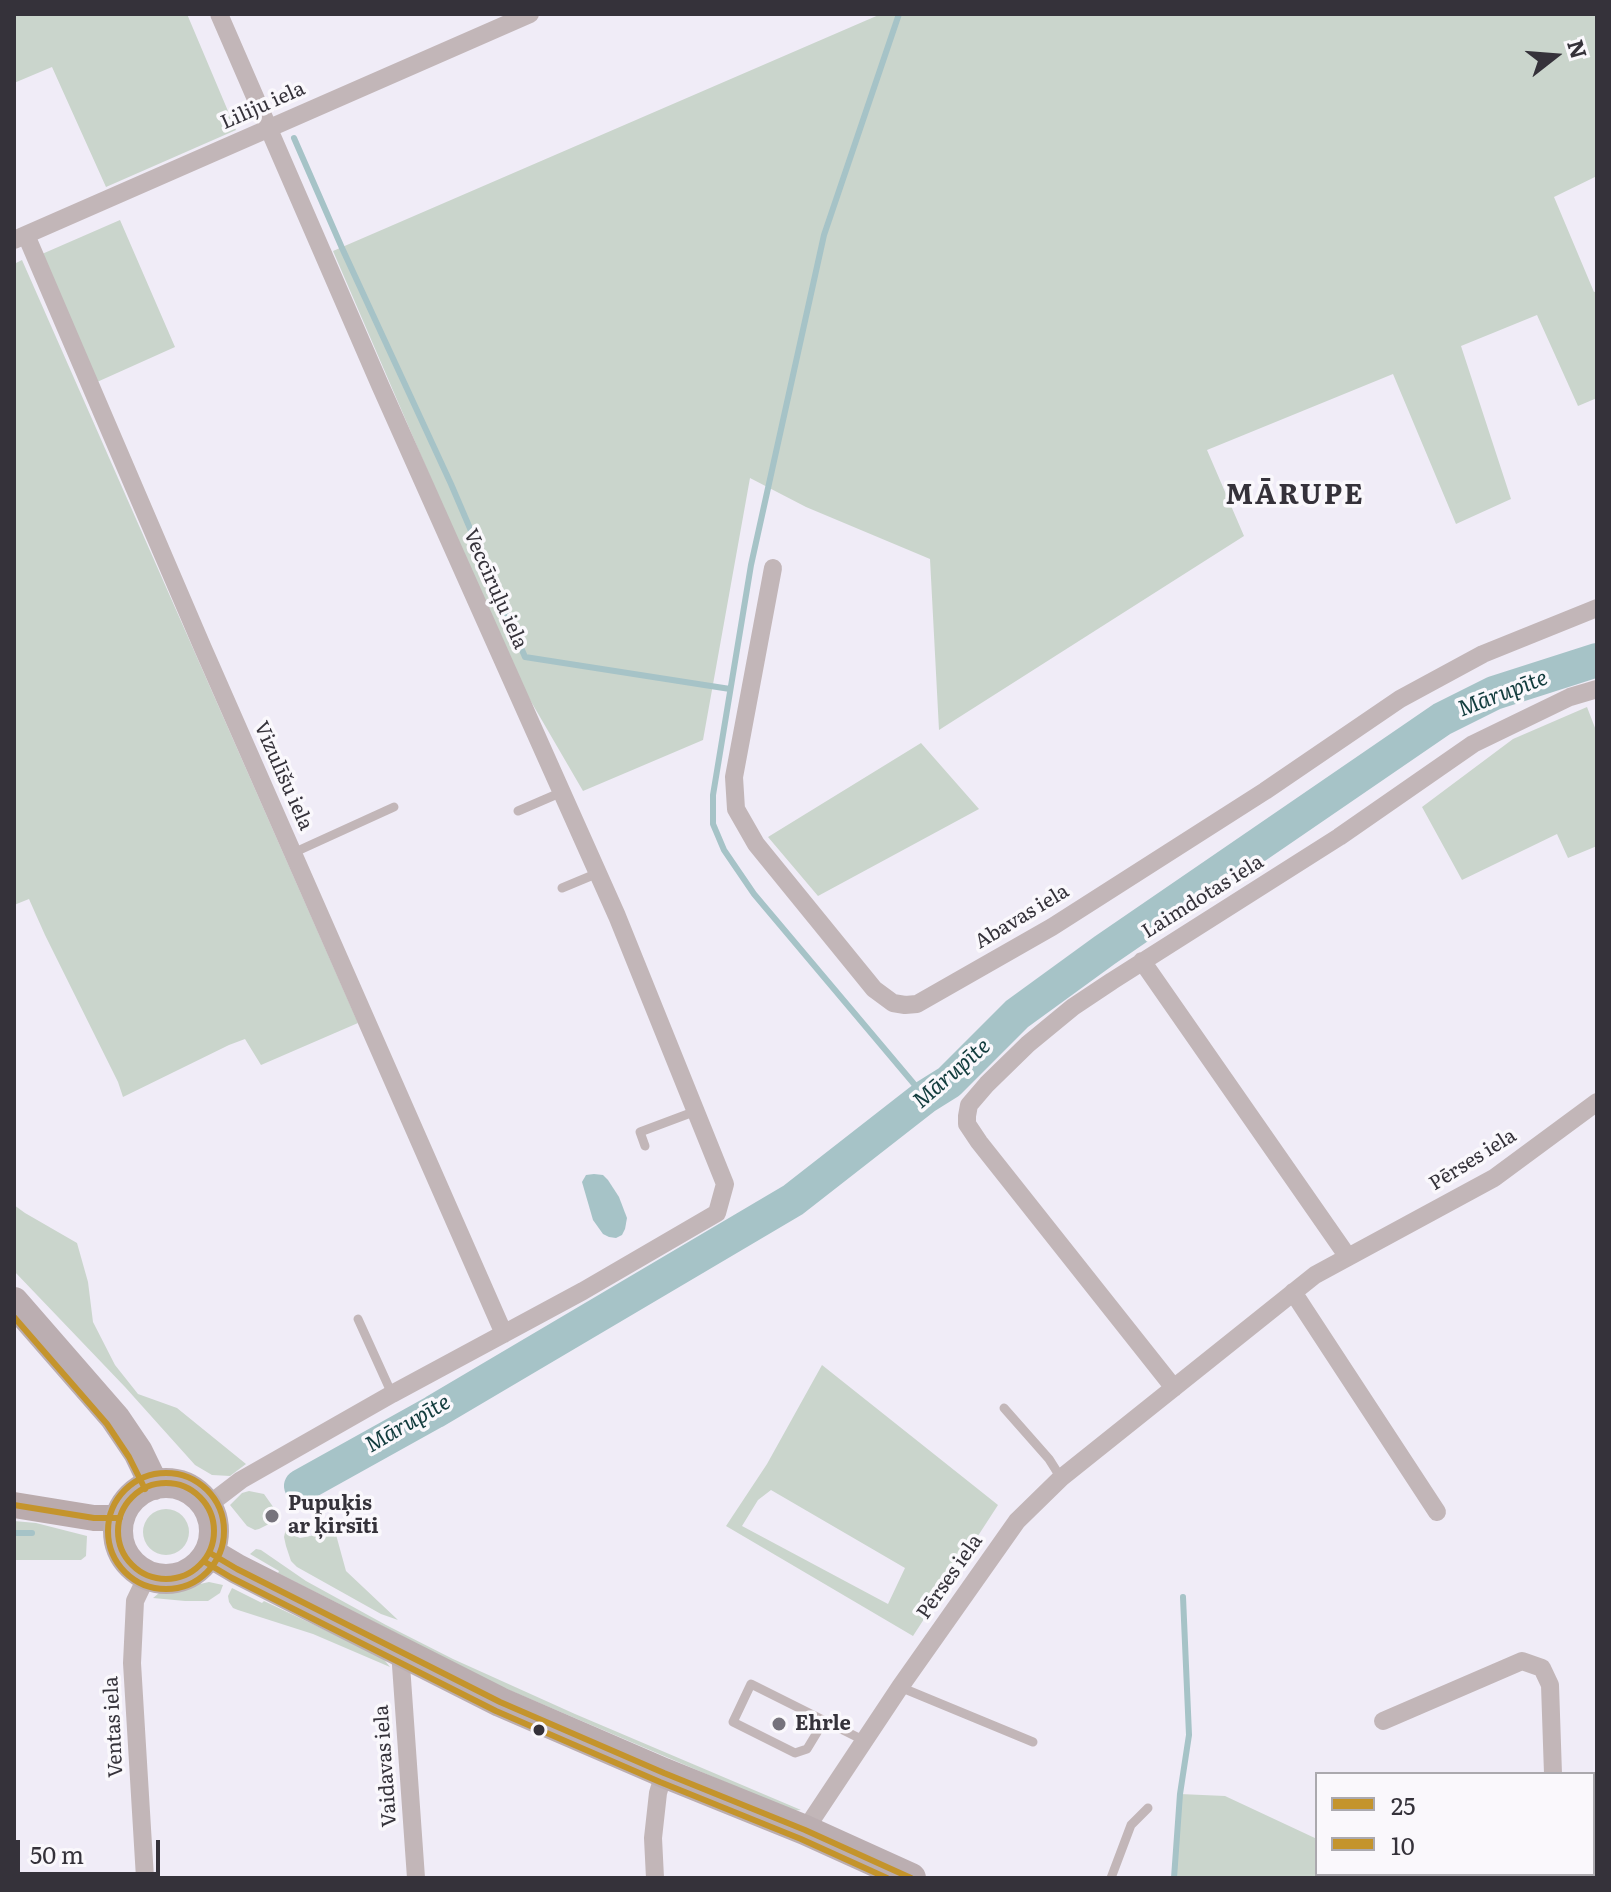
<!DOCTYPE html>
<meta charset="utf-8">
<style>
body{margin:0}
#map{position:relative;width:1611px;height:1892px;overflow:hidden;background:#f0ecf7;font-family:Literata,serif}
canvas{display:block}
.frame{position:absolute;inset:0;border:16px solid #35323a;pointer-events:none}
.legend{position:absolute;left:1315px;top:1772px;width:280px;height:104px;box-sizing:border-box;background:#faf8fc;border:2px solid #aba9ae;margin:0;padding:10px 14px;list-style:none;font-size:24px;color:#35323a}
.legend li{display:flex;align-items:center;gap:16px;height:40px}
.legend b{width:40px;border:2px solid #aba9ae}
.north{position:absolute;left:1515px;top:16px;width:80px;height:80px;-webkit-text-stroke:6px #faf8fc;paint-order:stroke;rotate:73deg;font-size:22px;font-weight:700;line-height:32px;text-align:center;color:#35323a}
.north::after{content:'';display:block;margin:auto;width:28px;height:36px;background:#35323a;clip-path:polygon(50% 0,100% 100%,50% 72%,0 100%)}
.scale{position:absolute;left:16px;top:1840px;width:144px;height:36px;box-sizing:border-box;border:4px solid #35323a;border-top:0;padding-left:10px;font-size:24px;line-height:28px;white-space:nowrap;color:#35323a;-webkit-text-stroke:6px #faf8fc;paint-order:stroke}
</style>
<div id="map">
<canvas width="1611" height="1892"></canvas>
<div class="frame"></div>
<ul class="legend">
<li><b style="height:10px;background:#c4942c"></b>25</li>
<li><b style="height:10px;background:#c4942c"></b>10</li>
</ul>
<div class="north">N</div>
<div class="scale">50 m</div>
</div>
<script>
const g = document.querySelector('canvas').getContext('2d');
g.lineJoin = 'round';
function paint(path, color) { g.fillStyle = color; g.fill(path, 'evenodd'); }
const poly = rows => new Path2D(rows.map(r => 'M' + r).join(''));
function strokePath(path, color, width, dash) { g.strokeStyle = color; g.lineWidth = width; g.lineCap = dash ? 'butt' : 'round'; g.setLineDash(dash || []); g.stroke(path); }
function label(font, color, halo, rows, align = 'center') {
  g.font = font + ' Literata,serif'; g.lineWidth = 7; g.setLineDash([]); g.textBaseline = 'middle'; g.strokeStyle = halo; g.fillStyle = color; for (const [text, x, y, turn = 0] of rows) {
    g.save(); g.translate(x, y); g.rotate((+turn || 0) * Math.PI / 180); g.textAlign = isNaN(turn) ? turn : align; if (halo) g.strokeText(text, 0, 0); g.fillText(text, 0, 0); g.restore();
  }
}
paint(poly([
 [14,14,187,14,236,130,106,187,52,67,14,83],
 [881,14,1597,14,1597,176,1554,197,1594,292,1597,291,1597,398,1578,406,1537,315,1461,346,1511,499,1456,524,1393,374,1207,450,1244,536,939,730,930,559,806,507,750,478,703,740,583,791,515,674,333,251],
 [120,220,175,347,97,382,42,254],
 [22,260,358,1023,261,1065,245,1039,229,1045,123,1097,118,1082,45,935,29,899,14,905,14,264],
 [1587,707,1597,733,1597,846,1568,858,1557,834,1462,880,1422,807,1513,739],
 [921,743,979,809,818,896,768,837],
 [14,1205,25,1213,77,1243,88,1282,93,1322,115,1365,138,1394,177,1408,246,1464,230,1476,212,1475,195,1465,125,1387,14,1271],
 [822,1365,998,1505,913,1636,726,1526,767,1464],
 [771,1490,905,1568,888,1604,742,1526,758,1500],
 [249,1491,264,1494,281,1518,259,1529,255,1530,247,1526,230,1505,242,1493],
 '143 1532a23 23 0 1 1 46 0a23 23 0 1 1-46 0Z',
 [14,1521,36,1523,87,1536,86,1556,81,1560,14,1560],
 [287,1524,293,1535,300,1538,335,1531,346,1571,398,1620,381,1614,297,1567,291,1561,286,1546,284,1537],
 [256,1549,261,1550,306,1581,386,1625,453,1659,575,1714,801,1810,793,1811,502,1687,278,1573,279,1571,250,1554],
 [209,1582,223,1585,220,1593,208,1601,185,1601,153,1598,159,1593],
 [232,1588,262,1603,264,1601,382,1657,390,1667,313,1634,238,1610,233,1608,229,1602,228,1596],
 [1180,1794,1225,1796,1317,1839,1317,1874,1388,1874,1387,1878,1174,1878]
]), '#cad5cc');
paint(poly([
 [594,1174,603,1175,608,1180,619,1197,627,1218,625,1229,622,1235,616,1238,609,1237,603,1234,593,1220,582,1182,586,1175]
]), '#a6c3c7');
strokePath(poly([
 [899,14,824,235,751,565,713,795,713,824,724,850,754,894,925,1097],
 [294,138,342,248,451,484,525,657,730,689],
 [14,1533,32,1533],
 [1174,1878,1180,1794,1189,1735,1183,1597]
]), '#a6c3c7', 6);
strokePath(poly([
 [301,1486,434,1412,793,1200,925,1097,949,1082,1017,1014,1105,950,1442,719,1494,693,1597,660]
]), '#a6c3c7', 34);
strokePath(poly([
 [518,811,562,792],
 [293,853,394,807],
 [562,888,598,873],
 [645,1146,640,1132,696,1111],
 [358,1319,392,1394],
 [1004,1408,1049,1459,1061,1478],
 [900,1687,1033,1742],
 [824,1721,807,1749,795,1753,733,1722,751,1684,865,1741],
 [1520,1874,1520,1878],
 [1111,1878,1131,1825,1148,1808]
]), '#c2b6b8', 9);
strokePath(poly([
 [26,235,202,646,504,1334],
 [14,240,530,14],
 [773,568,734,777,736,809,756,844,874,989,893,1003,905,1005,917,1004,1052,927,1265,791,1400,699,1483,654,1597,608],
 [1142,961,1348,1257],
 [1293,1292,1437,1512],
 [1174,1388,979,1142,967,1124,967,1116,969,1105,987,1084,1028,1044,1073,1007,1112,981,1339,837,1473,744,1570,697,1597,689],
 [207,1506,241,1480,392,1394,583,1291,717,1213,725,1184,617,916,380,385,219,14],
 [400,1651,416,1878],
 [1383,1721,1522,1661,1542,1668,1550,1685,1553,1774],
 [805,1830,900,1687,1017,1521,1061,1478,1315,1275,1494,1178,1597,1102],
 [1556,1874,1556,1878],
 [145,1878,132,1663,135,1601,147,1576],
 [655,1878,653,1838,658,1793,664,1773]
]), '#c2b6b8', 18);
strokePath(poly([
 [14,1505,94,1518,120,1518]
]), '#baabad', 26);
strokePath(poly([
 [14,1302,115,1418,138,1452,154,1485],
 '118 1531a48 48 0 1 1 96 0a48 48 0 1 1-96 0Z',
 [210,1553,237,1569,500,1702,664,1773,805,1830,911,1878]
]), '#bbaeb1', 30);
strokePath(poly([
 '118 1531a48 48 0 1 1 96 0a48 48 0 1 1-96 0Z',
 [14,1505,94,1518,120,1518],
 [210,1553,237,1569,500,1702,664,1773,805,1830,911,1878]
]), '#c4942c', 6);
strokePath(poly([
 [14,1317,107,1424,129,1457,145,1489],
 '108 1531a58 58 0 1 1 116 0a58 58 0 1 1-116 0Z',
 [205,1562,232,1578,496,1711,660,1782,801,1839,887,1878]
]), '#c4942c', 6);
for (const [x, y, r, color] of [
 [272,1516,8,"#76737c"],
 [779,1724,8,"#76737c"],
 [539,1730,7,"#35323a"]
]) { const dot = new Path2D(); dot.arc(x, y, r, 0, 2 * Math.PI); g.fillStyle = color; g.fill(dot); strokePath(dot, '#faf8fc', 3); }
label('20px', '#35323a', '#faf8fc', [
 ["Liliju iela",263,106,-24],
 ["Veccīruļu iela",495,589,66],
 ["Vizulīšu iela",283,776,66],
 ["Laimdotas iela",1203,897,-32],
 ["Abavas iela",1022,917,-31],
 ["Pērses iela",1473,1160,-32],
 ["Pērses iela",950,1577,-55],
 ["Ventas iela",114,1727,-93],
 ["Vaidavas iela",386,1766,-94]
]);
label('bold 20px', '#35323a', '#faf8fc', [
 ["Pupuķis",288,1504],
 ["ar ķirsīti",288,1527],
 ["Ehrle",795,1724]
], 'left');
label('italic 22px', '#123c3d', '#faf8fc', [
 ["Mārupīte",1503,694,-21],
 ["Mārupīte",952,1074,-41],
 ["Mārupīte",408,1424,-30]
]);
g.letterSpacing = '2px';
label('bold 28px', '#35323a', '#faf8fc', [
 ["MĀRUPE",1295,496]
]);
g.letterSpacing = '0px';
</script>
